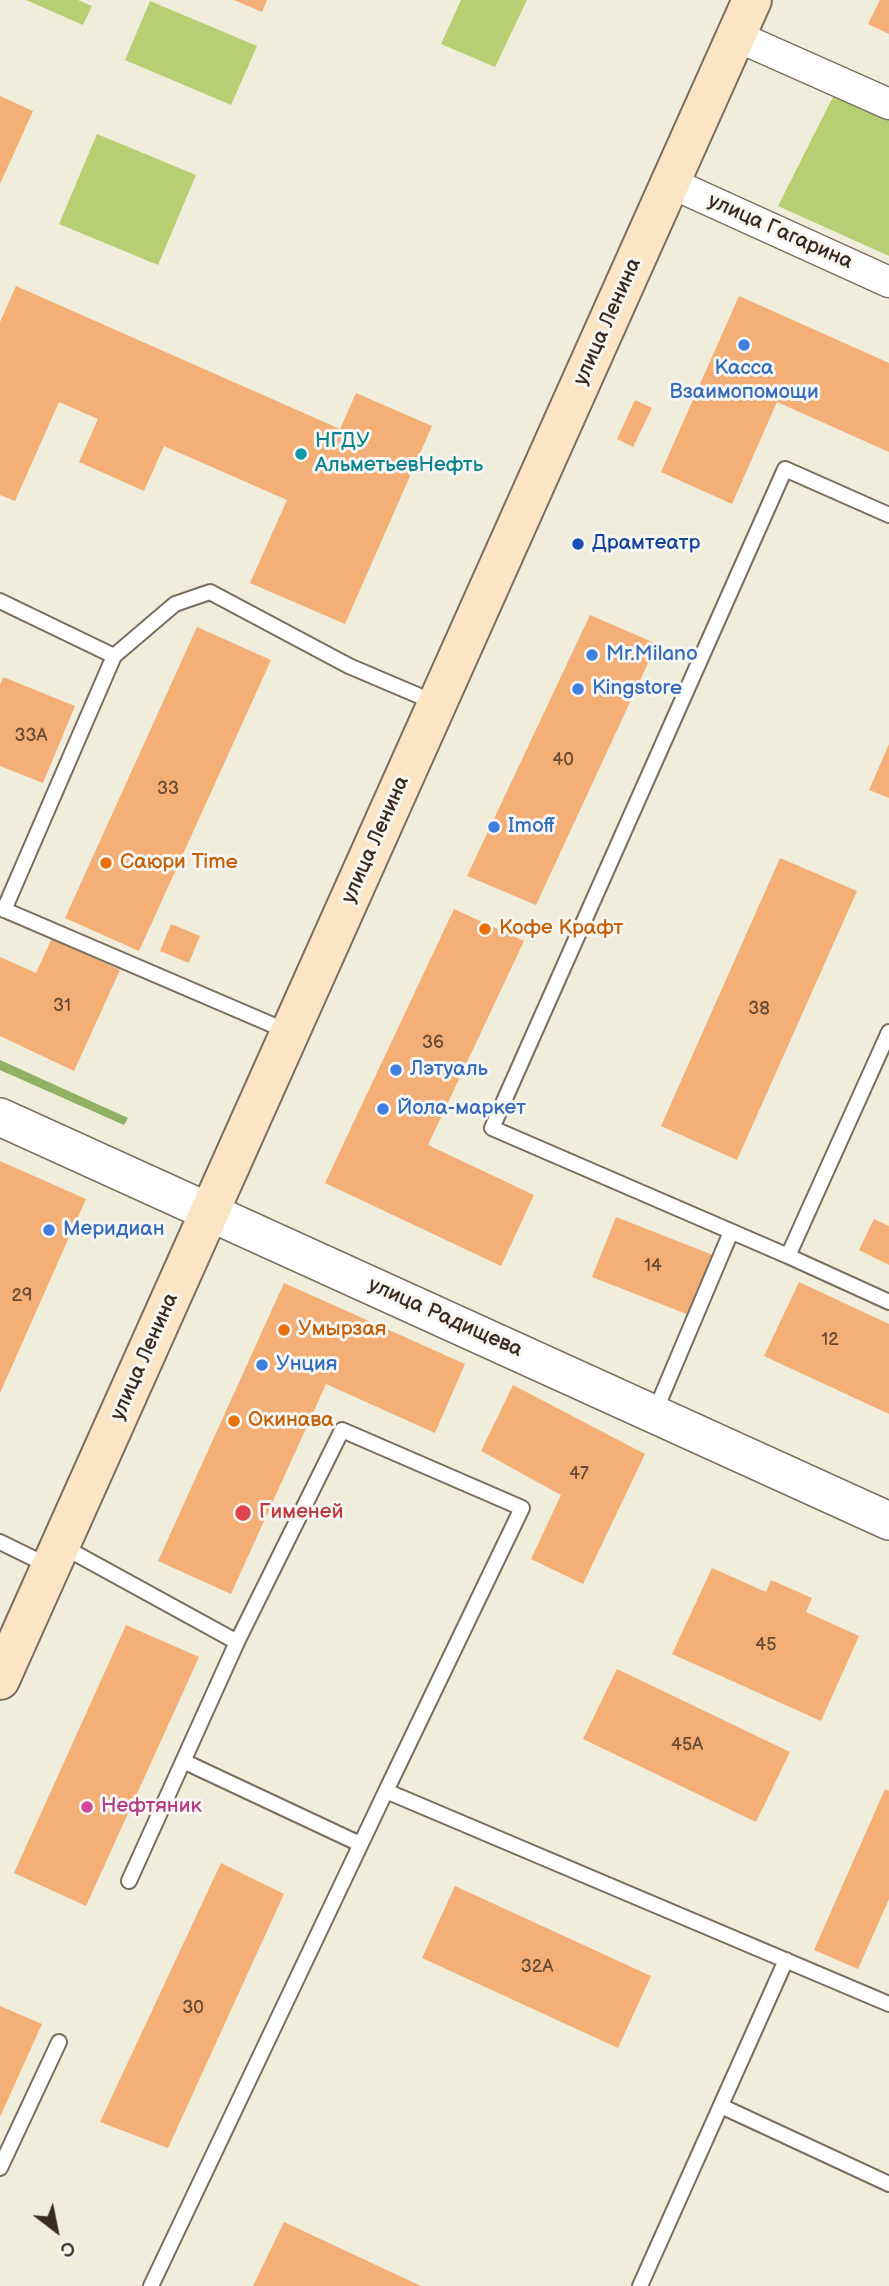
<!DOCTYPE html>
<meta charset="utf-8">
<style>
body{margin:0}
#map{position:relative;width:889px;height:2286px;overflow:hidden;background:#f0eddb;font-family:"Balsamiq Sans",sans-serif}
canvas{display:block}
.north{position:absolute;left:21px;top:2195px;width:70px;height:70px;-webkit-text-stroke:5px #f6f6f2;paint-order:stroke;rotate:148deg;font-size:19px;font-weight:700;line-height:28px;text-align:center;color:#3b2a1e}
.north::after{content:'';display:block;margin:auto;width:24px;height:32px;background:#3b2a1e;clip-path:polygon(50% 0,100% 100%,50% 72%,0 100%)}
</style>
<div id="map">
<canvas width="889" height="2286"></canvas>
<div class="north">С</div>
</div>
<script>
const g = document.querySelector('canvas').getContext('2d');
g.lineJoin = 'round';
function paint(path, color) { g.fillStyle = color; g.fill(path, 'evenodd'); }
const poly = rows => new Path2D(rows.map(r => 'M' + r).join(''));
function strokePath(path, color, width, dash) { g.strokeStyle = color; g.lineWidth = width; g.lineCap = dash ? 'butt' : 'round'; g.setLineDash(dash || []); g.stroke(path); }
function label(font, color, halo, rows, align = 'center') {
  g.font = font + ' "Balsamiq Sans",sans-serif'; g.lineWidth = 6; g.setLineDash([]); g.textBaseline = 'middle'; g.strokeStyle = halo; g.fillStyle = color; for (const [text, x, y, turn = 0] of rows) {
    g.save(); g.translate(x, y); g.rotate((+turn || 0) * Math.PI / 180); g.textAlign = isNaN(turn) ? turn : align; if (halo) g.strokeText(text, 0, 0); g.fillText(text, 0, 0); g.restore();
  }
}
paint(poly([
 [26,0,78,0,92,6,83,25],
 [461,0,527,0,495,67,441,44],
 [150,1,257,46,231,105,125,60],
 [837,89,889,114,889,256,778,206],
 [97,134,196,175,158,265,59,224]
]), '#b7ce73');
paint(poly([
 [0,1060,128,1118,124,1125,0,1070]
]), '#91b165');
paint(poly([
 [234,0,267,0,262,12],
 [880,0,889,0,889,34,868,24],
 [0,96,33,111,0,184],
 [16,286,340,429,356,393,432,426,345,624,250,583,287,500,164,446,144,491,79,462,98,419,59,402,15,501,0,495,0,322],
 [739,296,889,363,889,452,777,402,732,504,661,472],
 [635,400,652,408,633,447,617,439],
 [590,615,657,644,536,905,467,876],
 [197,627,271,660,139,951,65,918],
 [3,677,75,706,43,783,0,766,0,685],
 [889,744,889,798,869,790],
 [780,858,857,891,737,1160,661,1126],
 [454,909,524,941,428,1145,534,1195,501,1266,325,1183],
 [171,924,200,936,189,963,160,951],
 [52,938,120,970,74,1071,0,1036,0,957,36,973],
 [0,1161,86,1199,0,1393],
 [616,1217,713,1255,689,1315,592,1277],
 [874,1219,889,1226,889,1265,859,1250],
 [799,1282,889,1324,889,1414,764,1356],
 [284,1283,465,1364,435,1433,326,1384,231,1594,158,1561],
 [513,1385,645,1454,583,1584,531,1559,561,1495,481,1451],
 [712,1568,766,1592,771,1580,812,1598,806,1612,859,1636,821,1721,672,1654],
 [126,1625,199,1657,86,1906,14,1873],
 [617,1669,790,1752,756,1822,583,1739],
 [885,1789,889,1791,889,1899,858,1969,814,1950],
 [221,1863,284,1894,168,2148,100,2122],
 [455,1886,651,1976,618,2048,422,1958],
 [0,2006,42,2024,0,2117],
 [284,2222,421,2286,253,2286]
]), '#f4af77');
const service = poly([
 [0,601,114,656,175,604,210,592,349,666,436,703],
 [0,908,289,1032],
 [4,910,114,656],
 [889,1032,788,1256,889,1302],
 [788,1256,492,1128,785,469,889,515],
 [654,1414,731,1232],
 [0,1542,49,1566],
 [62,1546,237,1642,342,1430,522,1508,386,1791,889,2004],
 [183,1761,360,1844],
 [129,1881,237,1642],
 [721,2106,889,2184],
 [0,2168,59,2042],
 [151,2286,386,1791],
 [640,2286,786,1960]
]);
const minor = poly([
 [736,36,889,104],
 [671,183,889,282]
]);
const tertiary = poly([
 [0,1117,889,1521]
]);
const secondary = poly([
 [0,1680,752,0]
]);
strokePath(service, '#7a6e60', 18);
strokePath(minor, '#7a6e60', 33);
strokePath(tertiary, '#7a6e60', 40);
strokePath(secondary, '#7a6e60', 42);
strokePath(service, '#fff', 14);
strokePath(minor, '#fff', 30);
strokePath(tertiary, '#fff', 37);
strokePath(secondary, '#fce5c4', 38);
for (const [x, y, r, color] of [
 [744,345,7,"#3f7fe0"],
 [301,454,7,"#0f9aa8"],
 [578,544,7,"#1a4fb4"],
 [592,655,7,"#3f7fe0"],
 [578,689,7,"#3f7fe0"],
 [494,827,7,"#3f7fe0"],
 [106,863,7,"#e8710a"],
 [485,929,7,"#e8710a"],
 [396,1070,7,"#3f7fe0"],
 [383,1109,7,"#3f7fe0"],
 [49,1230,7,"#3f7fe0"],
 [284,1330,7,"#e8710a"],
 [262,1365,7,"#3f7fe0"],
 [234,1421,7,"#e8710a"],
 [243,1513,9,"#e0444e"],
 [87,1807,7,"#d1479c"]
]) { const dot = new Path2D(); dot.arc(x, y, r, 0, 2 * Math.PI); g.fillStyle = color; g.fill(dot); strokePath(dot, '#f6f6f2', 2.5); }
label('18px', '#694b34', null, [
 ["33А",31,736],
 ["40",563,760],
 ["33",168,789],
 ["31",62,1006],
 ["38",759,1009],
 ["36",433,1043],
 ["14",653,1266],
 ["29",22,1296],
 ["12",830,1340],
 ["47",579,1474],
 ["45",766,1645],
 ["45А",687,1745],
 ["32А",537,1967],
 ["30",193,2008]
]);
label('21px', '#3b2a1e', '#f6f6f2', [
 ["улица Гагарина",780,232,24],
 ["улица Ленина",608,322,-66],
 ["улица Ленина",376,840,-66],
 ["улица Радищева",445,1318,24],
 ["улица Ленина",145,1357,-66]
]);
label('21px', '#366cbe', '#f6f6f2', [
 ["Касса",744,369,"center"],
 ["Взаимопомощи",744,393,"center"],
 ["Mr.Milano",606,655],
 ["Kingstore",592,689],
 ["Imoff",508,827],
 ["Лэтуаль",410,1070],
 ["Йола-маркет",397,1109],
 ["Меридиан",63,1230],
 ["Унция",276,1365]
], 'left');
label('21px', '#0d838f', '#f6f6f2', [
 ["НГДУ",315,442],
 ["АльметьевНефть",315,466]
], 'left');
label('21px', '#164399', '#f6f6f2', [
 ["Драмтеатр",592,544]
], 'left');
label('21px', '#c56008', '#f6f6f2', [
 ["Саюри Time",120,863],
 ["Кофе Крафт",499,929],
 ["Умырзая",298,1330],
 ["Окинава",248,1421]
], 'left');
label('21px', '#be3a42', '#f6f6f2', [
 ["Гименей",259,1513]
], 'left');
label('21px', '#b23c85', '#f6f6f2', [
 ["Нефтяник",101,1807]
], 'left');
</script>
